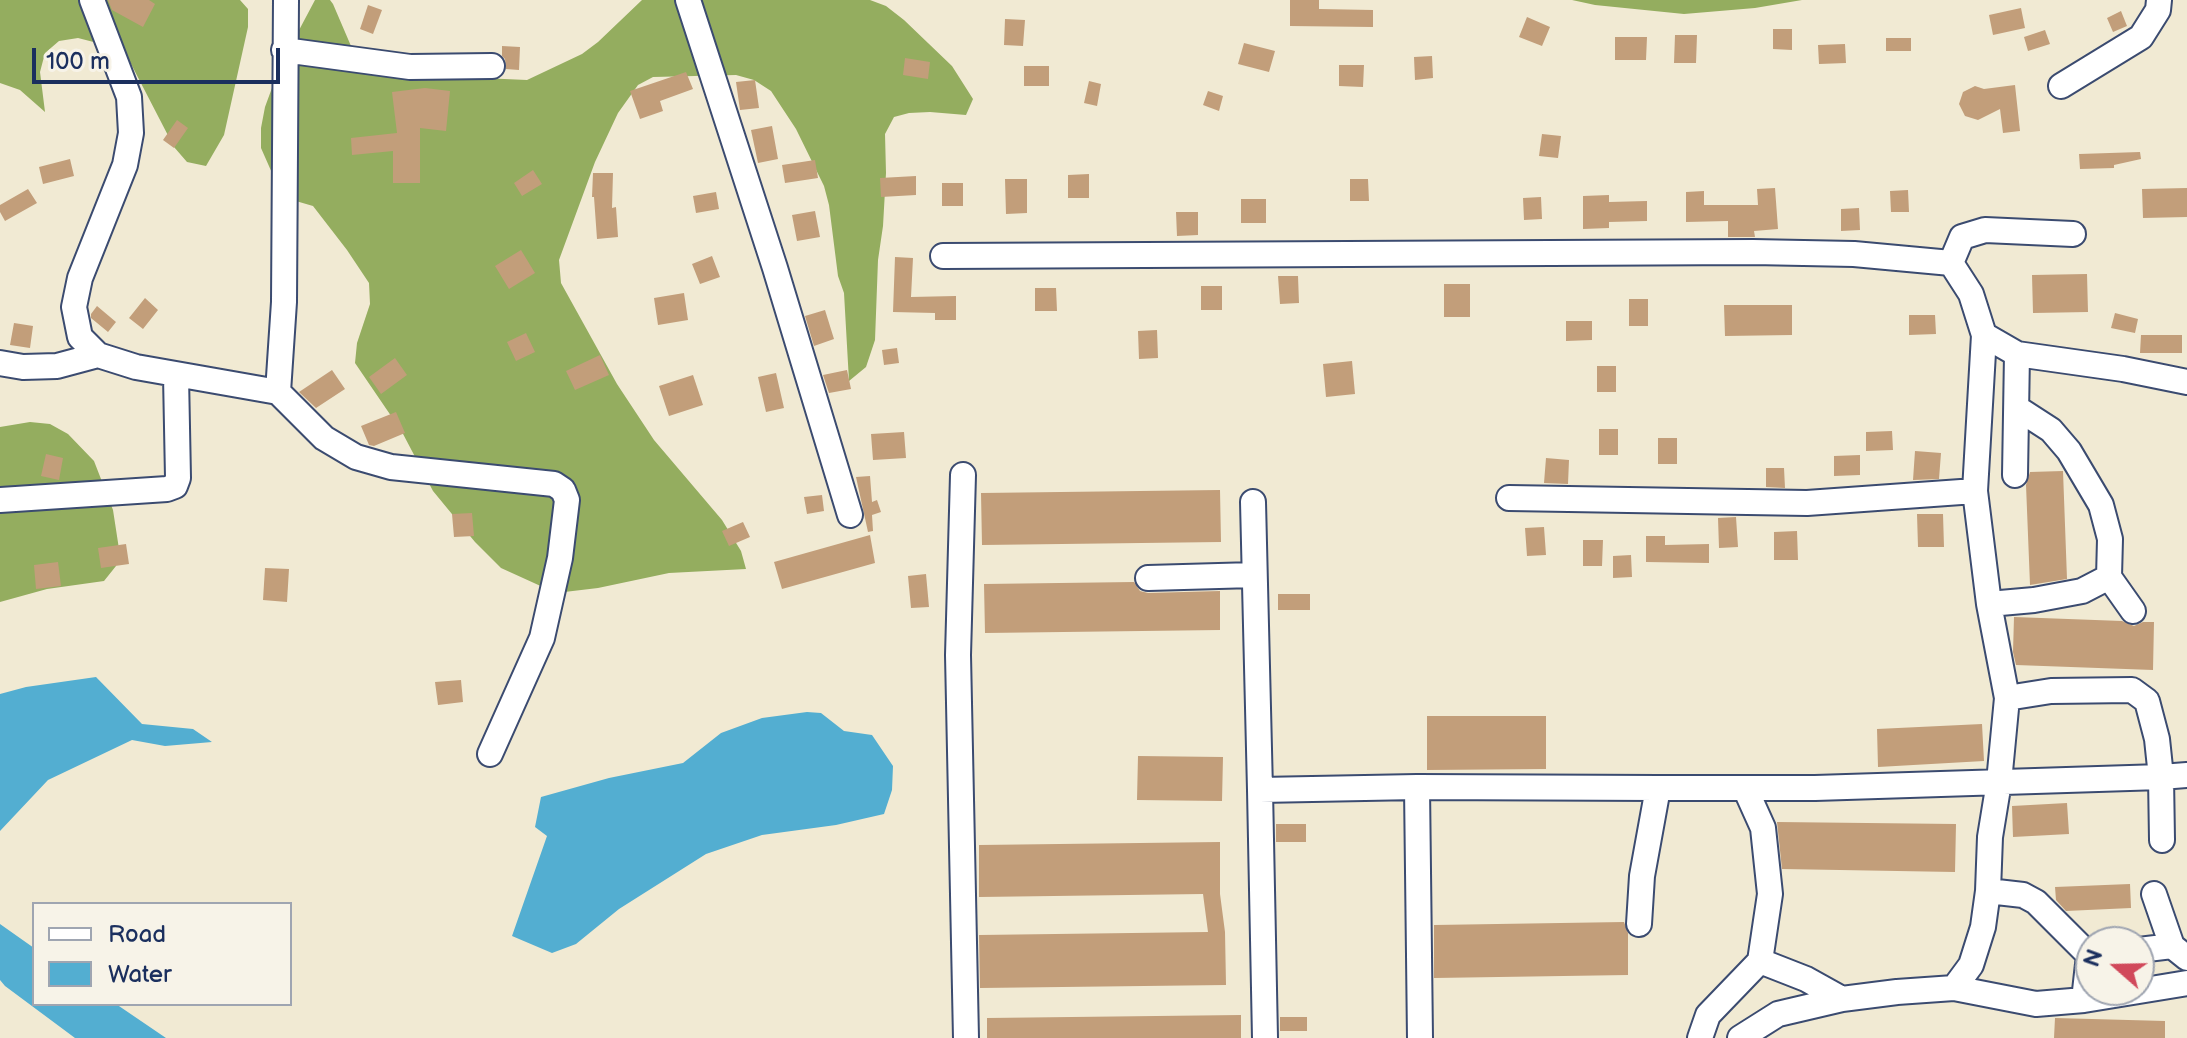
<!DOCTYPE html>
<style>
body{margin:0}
#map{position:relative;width:2187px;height:1038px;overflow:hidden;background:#f1ead3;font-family:"Balsamiq Sans",sans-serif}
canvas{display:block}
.legend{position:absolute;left:32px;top:902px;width:260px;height:104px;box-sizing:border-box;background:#f7f3e8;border:2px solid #9fa5b1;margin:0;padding:10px 14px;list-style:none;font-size:24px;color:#1b2f5e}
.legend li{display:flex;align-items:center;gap:16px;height:40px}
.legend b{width:40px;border:2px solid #9fa5b1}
.north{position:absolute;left:2075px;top:926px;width:80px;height:80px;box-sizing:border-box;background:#f7f3e8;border:2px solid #9fa5b1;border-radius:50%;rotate:290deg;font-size:22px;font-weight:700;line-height:32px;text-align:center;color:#1b2f5e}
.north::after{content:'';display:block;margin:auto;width:28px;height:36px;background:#d1495b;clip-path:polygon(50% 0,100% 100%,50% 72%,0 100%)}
.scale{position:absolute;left:32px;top:48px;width:248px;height:36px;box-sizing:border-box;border:4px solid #1b2f5e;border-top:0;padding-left:10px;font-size:24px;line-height:28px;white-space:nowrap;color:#1b2f5e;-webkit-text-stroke:6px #f7f3e8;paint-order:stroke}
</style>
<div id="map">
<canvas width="2187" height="1038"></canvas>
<ul class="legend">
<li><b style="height:10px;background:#fff"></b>Road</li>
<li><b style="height:22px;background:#53aed1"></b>Water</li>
</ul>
<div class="north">N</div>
<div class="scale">100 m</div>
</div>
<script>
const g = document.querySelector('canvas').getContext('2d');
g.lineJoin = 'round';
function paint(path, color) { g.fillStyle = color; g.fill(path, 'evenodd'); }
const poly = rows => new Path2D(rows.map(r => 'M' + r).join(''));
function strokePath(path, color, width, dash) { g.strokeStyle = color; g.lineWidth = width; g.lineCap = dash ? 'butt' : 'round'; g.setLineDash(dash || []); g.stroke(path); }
paint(poly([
 [0,0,240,0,248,9,248,27,224,135,206,166,187,162,174,147,129,60,113,47,78,38,59,41,45,53,40,72,45,112,20,90,0,83],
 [315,0,330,0,333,4,357,60,413,75,527,80,582,54,598,42,642,0,870,0,886,6,904,20,952,66,973,99,966,115,930,112,909,113,894,117,885,134,886,173,883,226,878,260,875,340,866,367,849,381,844,293,838,276,829,205,824,186,796,129,771,91,754,80,736,75,653,77,638,85,618,113,595,162,559,260,561,283,617,384,654,440,722,520,741,551,746,569,669,573,598,588,556,593,501,568,475,542,433,491,402,432,355,363,357,343,370,304,369,283,347,250,313,206,289,199,276,182,261,148,261,128,265,107,280,66],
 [1572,0,1802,0,1755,8,1684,14,1595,5],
 [30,422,50,424,68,434,94,461,113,510,119,549,116,566,104,581,47,589,0,602,0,427]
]), '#94ad5f');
paint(poly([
 [96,677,142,724,193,729,212,742,165,746,132,740,48,780,0,831,0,694,26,687],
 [807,712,821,713,844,731,872,735,893,766,892,790,884,814,836,825,762,835,706,854,619,909,576,944,552,953,512,936,547,836,535,827,541,797,609,778,683,763,721,733,762,718],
 [0,924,34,948,34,1004,116,1004,166,1038,75,1038,5,986,0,980]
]), '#53aed1');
paint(poly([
 [108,0,149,0,155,4,143,27,112,10],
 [1290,0,1319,0,1319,9,1373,10,1373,27,1290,26],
 [368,5,382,10,373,34,360,29],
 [2021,8,2025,28,1993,35,1989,15],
 [2121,11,2127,26,2113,32,2107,18],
 [1527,17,1550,27,1542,46,1519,37],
 [1005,19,1025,20,1023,46,1004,45],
 [1773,29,1792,29,1792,50,1773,49],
 [2045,30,2050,44,2028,51,2024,37],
 [1675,35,1697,35,1696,63,1674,63],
 [1615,37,1647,37,1646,60,1615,60],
 [1886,38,1911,38,1911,51,1886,51],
 [1244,43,1275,51,1269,72,1238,64],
 [1845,44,1846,63,1819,64,1818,45],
 [502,46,520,47,519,70,506,69,505,59,502,56],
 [1432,56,1433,78,1415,80,1414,57],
 [905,58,930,62,928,79,903,75],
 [1339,65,1364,65,1363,87,1339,86],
 [1024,66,1049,66,1049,86,1024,86],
 [686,72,693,89,660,101,663,111,640,119,630,91],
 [755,80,759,108,740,110,736,82],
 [1089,81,1101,84,1097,106,1084,103],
 [2015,85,2020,131,2003,133,2000,109,1978,120,1965,116,1959,104,1963,92,1975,86,1984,89],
 [425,88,450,91,446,131,420,128,420,183,393,183,393,151,352,155,351,138,397,133,392,92],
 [1208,91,1223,96,1219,111,1203,105],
 [177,120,188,128,174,148,163,140],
 [772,126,778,159,758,163,751,130],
 [1542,134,1561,136,1558,158,1539,156],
 [2140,152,2141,159,2114,165,2114,168,2080,169,2079,154],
 [70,159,74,176,43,184,39,167],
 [815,160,818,178,785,183,782,165],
 [533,170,542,184,522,196,514,183],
 [593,173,613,173,612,208,616,207,618,237,597,239,594,197,592,197],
 [1089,174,1089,198,1068,198,1068,175],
 [916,176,916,195,881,197,880,178],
 [1005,179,1027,179,1027,213,1006,214],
 [1350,179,1368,179,1369,201,1350,201],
 [942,183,963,183,963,206,942,206],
 [1775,188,1778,229,1754,231,1755,237,1728,237,1728,221,1686,222,1686,192,1704,191,1704,205,1758,205,1757,189],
 [2187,188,2187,217,2143,218,2142,189],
 [28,189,37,203,5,221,0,212,0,205],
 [1908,190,1909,212,1891,212,1890,191],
 [716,192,719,209,696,213,693,196],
 [1609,195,1609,202,1647,201,1647,221,1609,222,1609,228,1583,229,1583,196],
 [1541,197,1542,219,1524,220,1523,198],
 [1241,199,1266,199,1266,223,1241,223],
 [1859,208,1860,230,1841,231,1841,209],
 [815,211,820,237,797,241,792,215],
 [1176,212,1198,212,1198,235,1177,236],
 [521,250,535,273,509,289,495,266],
 [712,256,720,277,700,284,692,264],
 [895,257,913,258,911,297,956,296,956,320,935,320,935,313,893,312],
 [2087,274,2088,312,2033,313,2032,275],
 [1278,276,1298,276,1299,303,1280,304],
 [1444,284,1470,284,1470,317,1444,317],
 [1201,286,1222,286,1222,310,1201,310],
 [1035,288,1056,288,1057,311,1035,311],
 [684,293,688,320,658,325,654,298],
 [145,298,158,310,143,329,129,318],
 [1629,299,1648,299,1648,326,1629,326],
 [1724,305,1792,305,1792,335,1725,336],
 [97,306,116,322,108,332,91,318,91,314],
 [825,310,834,339,814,346,805,316],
 [2115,313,2138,319,2135,333,2111,328],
 [1909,315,1935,315,1936,334,1909,335],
 [1566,321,1592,321,1592,340,1566,341],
 [14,323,33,326,30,348,10,345],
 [1157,330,1158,358,1139,359,1138,331],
 [526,333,535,352,516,361,507,342],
 [2141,335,2182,335,2182,353,2140,353],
 [897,348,899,363,884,365,882,350],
 [600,355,609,375,575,390,566,371],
 [395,358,407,375,381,394,369,377],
 [1352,361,1355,394,1326,397,1323,364],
 [1597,366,1616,366,1616,392,1597,392],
 [332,370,345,389,316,408,299,392],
 [847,370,851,389,829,393,823,375],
 [776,373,784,408,766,412,758,377],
 [693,375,703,405,669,416,659,386],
 [396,412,405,433,374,446,369,445,361,426],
 [1599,429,1618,429,1618,455,1599,455],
 [1892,431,1893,450,1866,451,1866,432],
 [904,432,906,458,873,460,871,434],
 [1658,438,1677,438,1677,464,1658,464],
 [1915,451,1941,453,1939,479,1913,480],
 [46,454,63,458,59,480,41,476],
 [1860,455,1860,475,1834,476,1834,456],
 [1546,458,1569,460,1568,484,1544,483],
 [1766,468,1784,468,1785,488,1766,487],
 [2063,471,2067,579,2030,585,2026,485,2030,472],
 [870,476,872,502,877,500,881,512,872,515,873,531,868,532,856,477],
 [1220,490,1221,542,982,545,981,493],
 [822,495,824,511,807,514,804,497],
 [472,513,474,536,454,537,452,514],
 [1917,514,1943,514,1944,547,1918,547],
 [1736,517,1738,547,1719,548,1718,518],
 [743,522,750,537,729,546,722,531],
 [1544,527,1546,555,1527,556,1525,528],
 [1797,531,1798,560,1774,560,1774,532],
 [870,535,875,563,782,589,774,562],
 [1646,536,1665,536,1665,545,1709,544,1709,563,1646,562],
 [1583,540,1603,540,1602,566,1583,566],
 [126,544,129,564,101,568,98,548],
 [1631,555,1632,577,1613,578,1613,556],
 [58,562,61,586,36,589,34,565],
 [265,568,289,569,287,602,263,600],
 [926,574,929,607,911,608,908,576],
 [1134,582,1140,591,1148,593,1220,591,1220,630,985,633,984,584],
 [1278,594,1310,594,1310,610,1278,610],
 [2014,617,2122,621,2134,626,2143,622,2154,622,2153,670,2016,665,2013,652],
 [461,680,463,702,438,705,435,682],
 [1427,716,1546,716,1546,769,1427,770],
 [1982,724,1984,761,1878,767,1877,729],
 [1138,756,1223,757,1222,801,1137,800],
 [2067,803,2069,834,2013,837,2012,806],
 [1777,822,1956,824,1955,872,1782,869],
 [1276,824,1306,824,1306,842,1276,842],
 [1220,842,1220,894,1225,932,1226,985,980,988,979,935,1208,932,1203,894,979,897,979,845],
 [2130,884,2131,908,2066,911,2056,900,2055,887],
 [1624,922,1628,933,1628,975,1434,978,1434,925],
 [1241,1015,1241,1038,987,1038,987,1018],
 [1280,1017,1307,1017,1307,1031,1280,1031],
 [2055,1018,2165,1021,2165,1038,2054,1038]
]), '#c29e7a');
const minor = poly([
 [92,0,129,97,131,133,125,165,80,278,74,307,80,337,98,355,136,367,278,392,324,438,356,457,391,467,554,484,563,490,567,500,560,558,542,638,490,754],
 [688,0,775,268,850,515],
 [284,50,410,67,492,66],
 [2061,86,2141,37,2158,10,2159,0],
 [943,256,1753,252,1854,254,1951,263,1971,294,1984,335,2017,354,2123,369,2187,382],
 [1951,263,1962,237,1985,230,2073,234],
 [0,363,23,367,57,366,98,355],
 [278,392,284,302,286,0],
 [963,475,958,655,966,1038],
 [2015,475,2017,354],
 [1509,498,1807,503,1975,491],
 [0,500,167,489,175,486,178,478,176,376],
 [1253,502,1260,790],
 [2109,577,2133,611],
 [1148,578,1254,575],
 [1989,604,2034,600,2082,591,2109,577,2110,539,2101,505,2069,451,2051,430,2017,408],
 [2007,698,2051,691,2132,690,2147,701,2157,739,2161,777,2162,840],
 [1745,788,1815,788,2161,777,2187,775],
 [1988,891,2023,895,2036,902,2089,955],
 [2154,894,2172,946],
 [1639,924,1642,876,1658,788,1745,788,1763,828,1770,894,1760,961,1708,1015,1700,1038],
 [2139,950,2172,946,2187,958],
 [1760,961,1806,979,1842,999],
 [1954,988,2036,1004,2084,1000,2187,983],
 [2084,1000,2089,955,2091,955],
 [1265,1038,1260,790,1417,787],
 [1420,1038,1417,787,1658,788],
 [1740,1038,1778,1014,1842,999,1897,992,1954,988,1971,965,1983,927,1988,891,1990,837,1999,782,2007,698,1989,604,1975,491,1984,335]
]);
strokePath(minor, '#3b4b70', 28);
strokePath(minor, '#fff', 24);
</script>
